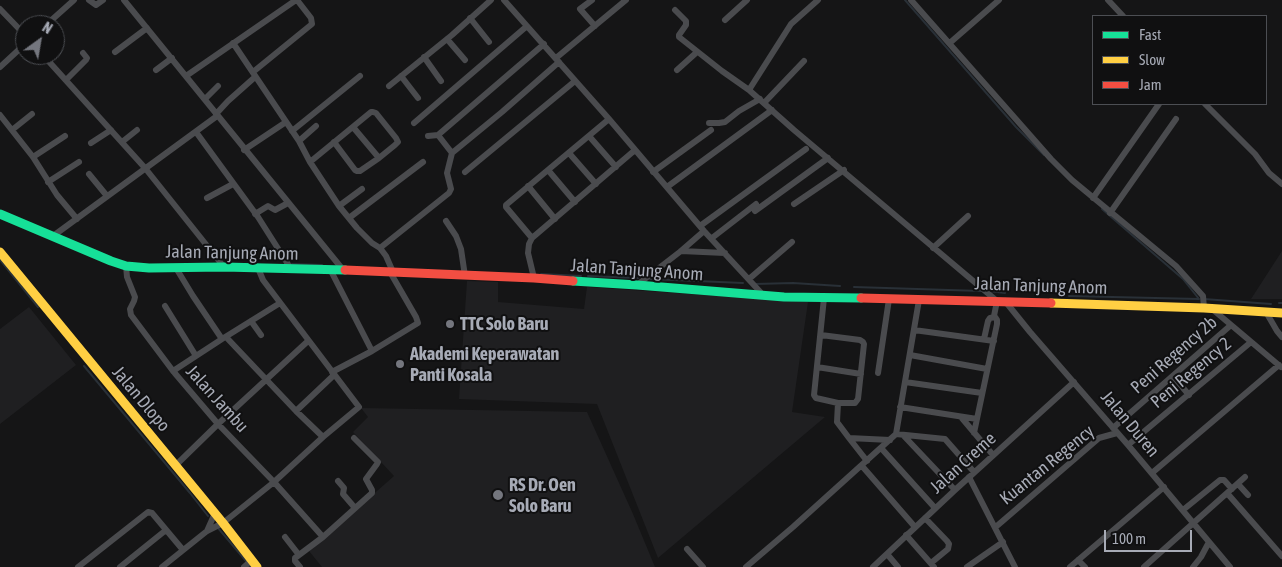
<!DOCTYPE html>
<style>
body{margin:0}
#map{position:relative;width:1282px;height:567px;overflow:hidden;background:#151516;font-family:"Asap Condensed",sans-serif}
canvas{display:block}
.legend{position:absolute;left:1092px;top:15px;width:175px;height:90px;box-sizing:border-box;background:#101011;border:1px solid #4c4e53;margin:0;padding:6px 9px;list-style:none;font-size:15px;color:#a7abb6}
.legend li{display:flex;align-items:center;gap:10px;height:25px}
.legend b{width:25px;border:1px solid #4c4e53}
.north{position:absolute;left:15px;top:15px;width:50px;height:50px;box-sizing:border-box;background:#101011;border:1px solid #4c4e53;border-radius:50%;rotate:32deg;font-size:14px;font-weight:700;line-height:20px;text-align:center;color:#a7abb6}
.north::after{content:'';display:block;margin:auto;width:18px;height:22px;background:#74767e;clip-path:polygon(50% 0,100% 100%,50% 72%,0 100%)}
.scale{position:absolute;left:1104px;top:530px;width:88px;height:22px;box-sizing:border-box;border:2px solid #a7abb6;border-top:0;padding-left:6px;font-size:15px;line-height:18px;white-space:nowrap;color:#a7abb6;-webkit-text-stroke:4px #101011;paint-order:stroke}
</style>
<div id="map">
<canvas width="1282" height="567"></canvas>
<ul class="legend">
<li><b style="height:6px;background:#16e098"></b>Fast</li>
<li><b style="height:6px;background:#ffcf43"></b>Slow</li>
<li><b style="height:6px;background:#f24e42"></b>Jam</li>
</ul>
<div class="north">N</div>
<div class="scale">100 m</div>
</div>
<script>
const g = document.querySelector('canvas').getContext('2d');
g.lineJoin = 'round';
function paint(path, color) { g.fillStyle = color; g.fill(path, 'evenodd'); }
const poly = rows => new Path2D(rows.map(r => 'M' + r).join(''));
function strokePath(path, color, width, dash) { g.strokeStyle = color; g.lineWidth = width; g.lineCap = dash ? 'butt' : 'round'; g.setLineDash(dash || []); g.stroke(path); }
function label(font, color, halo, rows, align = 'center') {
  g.font = font + ' "Asap Condensed",sans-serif'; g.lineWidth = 4; g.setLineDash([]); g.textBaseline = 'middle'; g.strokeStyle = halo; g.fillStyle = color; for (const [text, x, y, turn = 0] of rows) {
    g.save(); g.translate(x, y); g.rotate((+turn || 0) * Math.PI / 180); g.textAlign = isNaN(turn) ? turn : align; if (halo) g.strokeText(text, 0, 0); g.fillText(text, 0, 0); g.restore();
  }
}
paint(poly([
 [1282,251,1282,299,1251,299],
 [467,281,498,282,498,302,584,309,587,287,808,302,792,412,825,417,658,558,597,404,459,399],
 [29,307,76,365,0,424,0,329],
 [361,408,587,412,633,514,655,567,322,567,309,551,394,476,353,432,368,417]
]), '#1f1f21');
strokePath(poly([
 [905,0,1016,127,1044,155],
 [1102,209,1183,279,1199,299],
 [0,260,38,307],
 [292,264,322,265],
 [541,274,581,276],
 [588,276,638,278],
 [650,279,743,283],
 [755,284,793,283,840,286],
 [854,287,981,291],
 [989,291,1005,293],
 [1069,296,1199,299],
 [1204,299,1271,304],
 [1279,303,1282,303],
 [84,366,190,493,208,516],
 [218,528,251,567]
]), '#293037', 2);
strokePath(poly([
 [89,0,96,5,103,0],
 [124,0,344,271],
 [504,0,609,119,704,231,764,296],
 [592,0,580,9,595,26],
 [818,0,791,24,749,90,794,130,997,301,994,316],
 [911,0,1051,159,1072,180,1176,266,1203,296,1204,308],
 [1108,0,1123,16],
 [0,9,25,35],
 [675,10,686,21,686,25,679,35,679,37,722,71,749,90],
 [470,18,489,42],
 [725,20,747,0],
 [46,25,74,0],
 [447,39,465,60],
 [952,41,999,0],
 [233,43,299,141,310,162,339,206,357,228,372,243,380,248,386,256,393,272],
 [115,52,147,28],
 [43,55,145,168,224,267],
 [424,57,441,81],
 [556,58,626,0],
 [0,67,25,44],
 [156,70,172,58],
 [677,70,697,52],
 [253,72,312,24,311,18,297,0],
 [186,76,296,0],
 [401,76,418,98],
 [66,80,86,60,87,58,83,53],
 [389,86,452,35,491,0],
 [205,99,218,86],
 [764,103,804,61],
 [1205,104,1255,154,1269,173,1282,184],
 [216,114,228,101,255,77],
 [0,115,33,157,57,195,77,219],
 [414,123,527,26],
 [709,123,719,123,725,122,739,111,760,99],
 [353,127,379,158],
 [12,130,32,114],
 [292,131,360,76],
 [196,132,258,217,291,269],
 [438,135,544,44],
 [428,136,438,135,452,153],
 [589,136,616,167],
 [299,141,316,126],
 [122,142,137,130],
 [91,143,111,130],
 [244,150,286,122],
 [569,153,596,184],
 [33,157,65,136],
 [310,162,371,112,373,112,376,113,396,138,398,142,395,145,379,158,360,171,357,171,355,170,334,142],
 [548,170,575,202],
 [465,172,575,81],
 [653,172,711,130],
 [89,174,107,196],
 [48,182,79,162],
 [528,186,555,219],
 [667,187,772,110],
 [207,198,233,184],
 [1093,198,1159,104],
 [794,204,844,170],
 [339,206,362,189],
 [755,211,828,158],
 [1110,213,1176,119],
 [255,214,268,206,275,210,288,203],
 [349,218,423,162],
 [446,221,456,236,461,249,465,276],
 [700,226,806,149],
 [53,236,217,116],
 [532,238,506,207,506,205,609,119],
 [712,238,756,204],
 [380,248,449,193,451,189,447,173,452,153,502,112,559,62],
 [933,248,968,216],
 [681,251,725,253],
 [126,266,127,277,135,297,134,301,130,309,131,315,173,371,218,424,274,482,323,537],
 [176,268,193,296,222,339],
 [331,271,372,351],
 [534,278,528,253,529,244,532,238,635,150],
 [749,279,792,242],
 [637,285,681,251,704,231],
 [1005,301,1030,332,1128,445,1230,567],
 [165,306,196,356],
 [1211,308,1281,367],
 [1266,312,1277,331,1282,337],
 [251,321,261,335],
 [914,330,994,341],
 [821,335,860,340,863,342,864,344,858,399,855,403,838,403,816,398,814,395,824,298],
 [226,337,296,411,323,437],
 [910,355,987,369],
 [817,367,861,374],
 [173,371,222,339,280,303],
 [332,372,372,351,418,323,416,317,390,272],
 [878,373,889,299],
 [1173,376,1189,395],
 [905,382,982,393],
 [838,403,837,422,849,438,890,440],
 [900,407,977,419],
 [296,411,334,375],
 [961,417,993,455],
 [1113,428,1231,325],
 [974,433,997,324,997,320,995,317,990,318,988,321,984,339],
 [896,434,945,439,974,472],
 [903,435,955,490],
 [849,438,867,461],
 [1128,445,1251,342],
 [881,448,935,508],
 [175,466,218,424,308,341],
 [862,466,915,527],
 [1152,473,1279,365],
 [969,477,1015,567],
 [338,481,344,488,343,494,355,508],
 [1238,484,1248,495],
 [1227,493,1282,556],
 [1183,510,1220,480,1224,480,1232,489],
 [925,518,947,541,949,544,948,549,931,563],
 [998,525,1099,438,1117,433],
 [207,531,215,513],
 [906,535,934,567],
 [285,537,299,555],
 [687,549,703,567],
 [887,554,898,567],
 [1078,560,1085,567],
 [78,567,148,512,152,513,183,550],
 [120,567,166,530],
 [162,567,207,531,223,523,274,482,323,437,359,407,263,280,258,268],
 [244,567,252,560],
 [300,567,295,561,295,558,323,537,372,493,372,490,366,479,377,464,378,462,354,438],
 [746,567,793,527,896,434,919,300],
 [873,567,955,490,1074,382],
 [967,567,1003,542],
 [1070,567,1164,487],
 [1144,567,1245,477],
 [1193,567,1201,557,1209,542]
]), '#4a4b4e', 6);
strokePath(poly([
 [0,214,111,261,126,266,149,268,224,267,345,270],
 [573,281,637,285,784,297,861,298]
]), '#16e098', 9);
strokePath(poly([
 [0,252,223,523,257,567],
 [1051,303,1204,308,1282,313]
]), '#ffcf43', 9);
strokePath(poly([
 [345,270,534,278,573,281],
 [861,298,1051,303]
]), '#f24e42', 9);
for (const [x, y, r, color] of [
 [450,324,5,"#74767e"],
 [400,364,5,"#74767e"],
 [498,495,6,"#74767e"]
]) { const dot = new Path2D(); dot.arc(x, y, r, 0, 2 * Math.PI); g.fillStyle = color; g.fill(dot); strokePath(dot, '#101011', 2); }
label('18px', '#a7abb6', '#101011', [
 ["Jalan Tanjung Anom",232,253,1],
 ["Jalan Tanjung Anom",637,270,4],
 ["Jalan Tanjung Anom",1041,286,2],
 ["Peni Regency 2b",1174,355,-41],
 ["Peni Regency 2",1191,373,-40],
 ["Jalan Dlopo",141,399,50],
 ["Jalan Jambu",217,399,48],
 ["Jalan Duren",1130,424,50],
 ["Jalan Creme",963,463,-42],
 ["Kuantan Regency",1047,465,-39]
]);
label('bold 18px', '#a7abb6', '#101011', [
 ["TTC Solo Baru",460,324],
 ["Akademi Keperawatan",410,354],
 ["Panti Kosala",410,375],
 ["RS Dr. Oen",509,485],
 ["Solo Baru",509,506]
], 'left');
</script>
